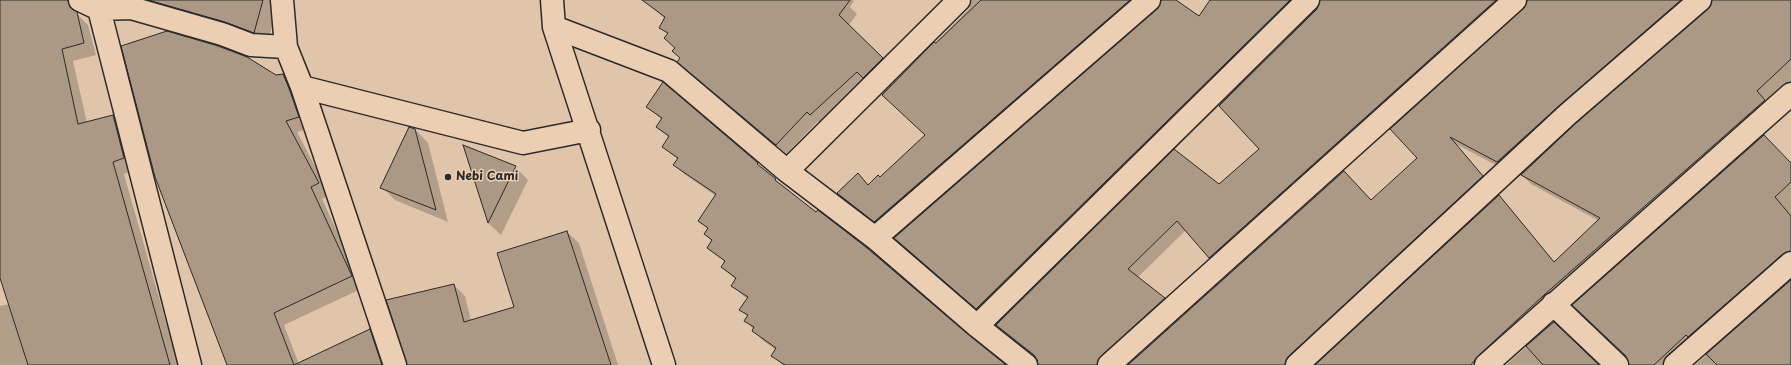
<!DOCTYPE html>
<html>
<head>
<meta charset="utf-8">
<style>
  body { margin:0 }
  canvas { display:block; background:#e0c5ab }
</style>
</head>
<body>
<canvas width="1791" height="365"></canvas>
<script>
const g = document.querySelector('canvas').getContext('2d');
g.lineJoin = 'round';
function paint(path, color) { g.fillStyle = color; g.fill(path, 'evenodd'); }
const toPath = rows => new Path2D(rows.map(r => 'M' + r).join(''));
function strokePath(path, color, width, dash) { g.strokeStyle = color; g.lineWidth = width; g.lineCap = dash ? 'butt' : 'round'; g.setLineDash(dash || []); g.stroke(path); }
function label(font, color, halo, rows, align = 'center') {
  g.font = font + ' "Playpen Sans",sans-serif'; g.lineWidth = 3; g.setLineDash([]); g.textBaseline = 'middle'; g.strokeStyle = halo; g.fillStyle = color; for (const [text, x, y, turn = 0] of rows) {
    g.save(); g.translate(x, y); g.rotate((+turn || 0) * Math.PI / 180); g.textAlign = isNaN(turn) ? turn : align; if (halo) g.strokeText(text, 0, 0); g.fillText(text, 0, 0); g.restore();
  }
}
paint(toPath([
  [85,0,277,0,275,15,267,45],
  [647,0,852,0,854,1,850,7,857,14,849,25,892,69,821,124,818,121,786,154,688,71,668,35,660,27,665,19,645,1],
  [972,0,1150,0,884,230,847,202,838,193,868,186,880,178,926,135,883,95,969,9],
  [1162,0,1174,0,1199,18,1211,0,1309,0,986,318,905,247,1158,10],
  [1321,0,1516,0,1219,267,1186,230,1137,278,1173,308,1110,365,1039,365,1038,360,997,325,1219,185,1260,149],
  [1528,0,1701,0,1507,171,1456,144,1491,186,1298,365,1129,365,1371,201,1419,158,1524,10],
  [1713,0,1786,0,1791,5,1791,95,1487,365,1317,365,1508,206,1555,263,1599,221,1531,184,1522,175,1709,10],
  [0,13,76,13,88,25,96,55,73,61,87,123,113,116,125,128,136,170,124,174,178,365,0,365,0,306,9,304,0,275],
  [283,75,294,86,310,128,297,132,330,195,322,199,363,288,284,325,299,364,369,330,381,341,389,365,228,365,276,76],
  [663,84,785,189,1004,365,782,365,773,355,776,350,762,340,746,321,748,317,740,310,747,299,732,286,736,280,722,267,725,262,709,248,713,242,705,234,708,229,699,221,716,196,684,174,675,165,678,160,663,147,669,138,657,127,662,120,648,107],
  [415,129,428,143,448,222,395,200,382,187],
  [464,147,515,167,528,180,501,235,488,223],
  [1791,164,1791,264,1676,365,1630,365],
  [567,232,579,243,618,365,408,365,454,285,465,296,471,321,516,307],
  [1791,281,1791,365,1695,365],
  [1553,323,1597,365,1506,365]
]), '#0003');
const building = toPath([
  [0,0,68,0,70,7,77,12,84,43,62,49,78,124,113,115,124,158,113,162,170,365,28,365,0,278,0,0],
  [148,0,263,0,254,33,225,22,148,0],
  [642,0,850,0,839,15,883,58,863,78,857,72,810,115,807,112,776,145,677,62,680,58,672,51,675,48,664,38,668,33,659,28,665,17,642,0],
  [981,0,1130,0,874,222,837,193,858,173,868,185,878,175,880,177,925,135,882,95,934,42,936,43,981,0],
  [1161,0,1176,0,1199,16,1210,0,1290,0,976,309,894,238,1157,9,1161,0],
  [1320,0,1496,0,1209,258,1177,221,1128,269,1165,298,1101,356,1097,365,1038,365,1037,360,1034,355,996,325,1174,149,1219,184,1259,149,1219,106,1317,9,1320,0],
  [1527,0,1681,0,1560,105,1497,162,1450,137,1483,176,1289,356,1285,365,1128,365,1344,171,1371,200,1417,158,1390,129,1523,9,1527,0],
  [1712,0,1791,0,1791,59,1757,91,1765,100,1544,295,1478,356,1471,365,1315,365,1499,195,1554,262,1600,218,1521,175,1576,123,1708,9,1712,0],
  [167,31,218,46,247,57,276,75,283,74,290,91,299,117,286,121,319,183,311,187,352,276,274,313,294,365,227,365,155,177,121,46,167,31],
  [663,82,758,163,757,164,776,179,775,180,816,212,818,210,867,248,969,335,1006,365,785,365,771,356,776,348,752,331,754,327,744,321,748,315,739,310,748,297,731,286,736,278,721,267,725,261,707,248,712,240,704,234,708,228,698,221,716,194,673,165,678,158,662,147,669,136,656,127,662,118,646,107,663,82],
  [409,127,415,129,436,210,380,188,409,127],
  [1764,135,1791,163,1791,182,1775,197,1791,216,1791,251,1783,254,1688,337,1686,335,1654,365,1629,365,1626,356,1572,305,1764,135],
  [463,145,516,166,488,223,463,145],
  [567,231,611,365,407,365,386,300,454,284,464,322,514,307,497,253,567,231],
  [1791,280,1791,365,1717,365,1706,354,1791,280],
  [1554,322,1599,365,1543,365,1526,346,1554,322],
  [370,329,382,365,294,365,370,329]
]);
paint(building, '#ab9885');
strokePath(building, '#2b2b2b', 1);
const minor = toPath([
  [80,0,99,9,131,8,222,34,251,45,286,47],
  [282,0,286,47,302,87,395,365],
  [552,0,554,27,664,365],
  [99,9,190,365],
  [554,27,669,71,787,171,875,238,977,326,1026,365],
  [302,87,523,143,589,130],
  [787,171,959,0],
  [875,238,1149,0],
  [1553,304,1617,365],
  [977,326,1308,0],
  [1109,365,1515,0],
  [1297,365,1568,114,1700,0],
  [1486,365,1791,94],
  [1675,365,1791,263]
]);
strokePath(minor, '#2b2b2b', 25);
strokePath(minor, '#eccfb3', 22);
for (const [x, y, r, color] of [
  [448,177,4,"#2b2b2b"]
]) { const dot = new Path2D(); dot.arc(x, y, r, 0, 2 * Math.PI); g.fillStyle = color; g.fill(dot); strokePath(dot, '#eccfb3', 1.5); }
label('bold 12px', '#2b2b2b', '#eccfb3', [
  ["Nebi Cami",456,177]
], 'left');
</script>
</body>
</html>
